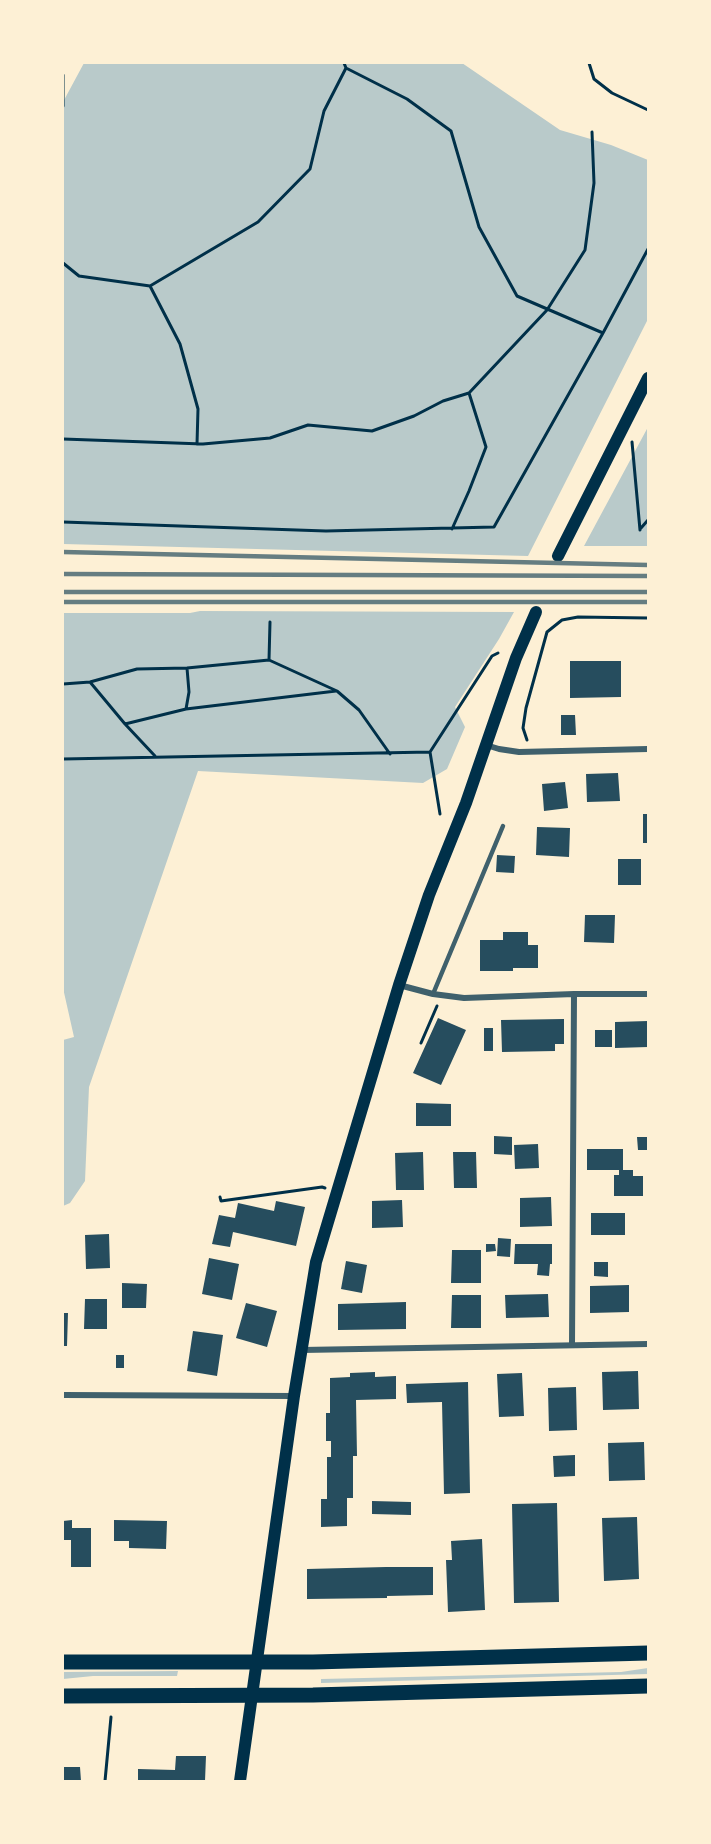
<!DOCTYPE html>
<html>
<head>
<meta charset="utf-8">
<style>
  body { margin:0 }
  #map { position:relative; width:711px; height:1844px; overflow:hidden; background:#fdf0d5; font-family:"DejaVu Sans",sans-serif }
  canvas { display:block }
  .frame { position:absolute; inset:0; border:64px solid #fdf0d5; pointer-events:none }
</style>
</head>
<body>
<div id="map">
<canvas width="711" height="1844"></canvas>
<div class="frame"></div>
</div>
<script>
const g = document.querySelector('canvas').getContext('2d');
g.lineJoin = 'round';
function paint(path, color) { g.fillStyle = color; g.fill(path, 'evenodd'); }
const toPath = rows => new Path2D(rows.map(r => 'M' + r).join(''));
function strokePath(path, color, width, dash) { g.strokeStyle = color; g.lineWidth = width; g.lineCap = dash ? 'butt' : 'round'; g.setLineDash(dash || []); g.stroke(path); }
paint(toPath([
  [84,63,462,63,560,130,611,145,648,160,648,319,528,556,63,544,63,102],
  [648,427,648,546,584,546],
  [200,611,514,612,499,639,455,707,465,727,447,769,423,783,198,771,89,1087,85,1181,70,1203,63,1206,63,1040,74,1037,63,988,63,613,190,613],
  [648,1668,648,1674,321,1683,321,1679,621,1672],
  [178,1671,177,1676,93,1676,63,1679,63,1672]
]), '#b9caca');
paint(toPath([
  [570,661,621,661,621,697,570,698],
  [561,715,575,715,576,735,561,735],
  [618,773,620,801,587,802,586,774],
  [565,782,568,808,544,811,542,784],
  [643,814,648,814,648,843,643,843],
  [537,827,570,828,569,857,536,855],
  [497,855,515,856,514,873,496,872],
  [618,859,641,859,641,885,618,885],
  [585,915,615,915,614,943,584,942],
  [503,932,528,932,528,945,538,945,538,968,513,968,513,971,480,971,480,940,503,940],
  [438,1018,466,1030,441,1085,413,1073],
  [564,1019,564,1044,555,1044,555,1051,502,1052,501,1020],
  [648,1021,648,1047,615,1048,615,1022],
  [484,1028,493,1028,493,1051,484,1051],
  [595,1030,612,1030,612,1047,595,1047],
  [416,1103,451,1104,451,1126,416,1126],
  [494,1136,512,1137,512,1155,494,1154],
  [637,1137,648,1137,648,1150,638,1150],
  [538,1144,539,1168,515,1169,514,1145],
  [587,1149,623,1149,623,1170,633,1170,633,1176,643,1176,643,1196,614,1196,614,1175,619,1175,619,1170,587,1170],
  [423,1152,424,1190,396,1190,395,1153],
  [453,1152,476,1152,477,1188,454,1188],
  [551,1197,552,1226,520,1227,520,1198],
  [402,1200,403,1227,372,1228,372,1201],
  [276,1201,305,1207,296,1246,233,1232,230,1247,212,1244,219,1215,235,1218,238,1203,274,1211],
  [591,1213,625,1213,625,1235,591,1235],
  [109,1234,110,1268,86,1269,85,1235],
  [498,1238,511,1239,510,1257,497,1256],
  [486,1244,495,1244,496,1251,486,1252],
  [515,1244,552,1244,552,1264,550,1264,549,1276,537,1275,538,1264,514,1264],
  [452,1250,481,1250,481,1283,451,1283],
  [209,1258,239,1264,232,1300,202,1294],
  [346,1261,367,1265,362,1293,341,1289],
  [594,1262,608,1262,608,1277,594,1276],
  [122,1283,147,1284,146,1308,122,1308],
  [629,1285,629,1312,590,1313,590,1286],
  [548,1294,549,1317,506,1318,505,1295],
  [452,1295,481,1295,481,1328,451,1328],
  [85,1299,107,1299,107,1329,84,1329],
  [406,1302,406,1329,338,1330,338,1304],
  [246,1303,277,1311,267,1347,236,1338],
  [63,1313,68,1313,67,1346,63,1346],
  [193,1331,223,1335,217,1376,187,1371],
  [116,1355,124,1355,124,1368,116,1368],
  [638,1371,639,1409,603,1410,602,1372],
  [375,1372,375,1377,396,1376,396,1399,356,1400,357,1456,353,1456,353,1498,347,1498,347,1526,321,1527,321,1499,327,1499,327,1457,331,1457,331,1441,326,1441,326,1413,330,1413,330,1378,350,1377,350,1373],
  [522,1373,524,1416,499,1417,497,1374],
  [468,1382,470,1493,444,1494,442,1402,407,1403,406,1384],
  [576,1387,577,1430,549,1431,548,1388],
  [644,1442,645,1480,609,1481,608,1443],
  [575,1455,575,1476,554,1477,553,1456],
  [372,1501,411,1502,411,1515,372,1514],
  [557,1503,559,1602,514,1603,512,1504],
  [637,1517,639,1579,604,1581,602,1518],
  [72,1520,72,1528,91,1528,91,1567,71,1567,71,1540,63,1540,63,1521],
  [114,1520,167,1521,166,1549,129,1548,129,1541,114,1541],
  [482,1539,485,1610,448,1612,446,1560,452,1560,451,1541],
  [386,1567,433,1567,433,1595,387,1596,387,1598,307,1599,307,1569],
  [176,1756,206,1756,205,1781,138,1781,138,1769,175,1770],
  [63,1767,80,1767,81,1781,63,1781]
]), '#264d5e');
strokePath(toPath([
  [344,63,346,68,407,99,451,131,479,227,517,296,603,333],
  [589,63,594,79,612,93,648,110],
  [63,75,63,106],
  [63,263,79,276,150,286,258,222,310,169,324,111,346,68],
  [150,286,180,344,198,409,197,444],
  [63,439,203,444,270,438,308,425,372,431,414,416,443,401,469,393],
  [632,442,640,530],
  [63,522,326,531,494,527,603,333,648,249],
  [641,528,648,520],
  [452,529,469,491,486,447,469,393,547,310,585,250,594,183,592,132],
  [269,660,270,622],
  [90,682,125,724,155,756],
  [63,684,90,682,137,669,187,668,269,660,337,691,359,710,390,754],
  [186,709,336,691],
  [125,724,186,709,189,692,187,668],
  [527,740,523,728,526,708,547,632,562,620,578,617,648,618],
  [63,759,430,752],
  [440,814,430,752,492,656,498,653],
  [421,1043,437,1006],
  [220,1197,221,1201,322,1187,325,1188],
  [105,1781,111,1717]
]), '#003049', 3);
strokePath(toPath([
  [433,994,503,826]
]), '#3f606c', 4.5);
strokePath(toPath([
  [486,745,499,749,519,752,648,749],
  [399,985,433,994,464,998,574,994,648,994],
  [572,1345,574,994],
  [302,1350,648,1344],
  [63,1395,294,1396]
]), '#3f606c', 6);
strokePath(toPath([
  [558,556,648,378],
  [240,1781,294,1396,316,1262,399,985,429,895,466,803,516,658,536,612]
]), '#003049', 12);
strokePath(toPath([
  [63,1662,313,1662,648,1653],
  [63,1696,313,1695,648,1686]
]), '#003049', 15);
strokePath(toPath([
  [63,552,648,565],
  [63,574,648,576],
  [63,592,648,592],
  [63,602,648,602]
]), '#657d81', 4.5);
</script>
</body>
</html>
